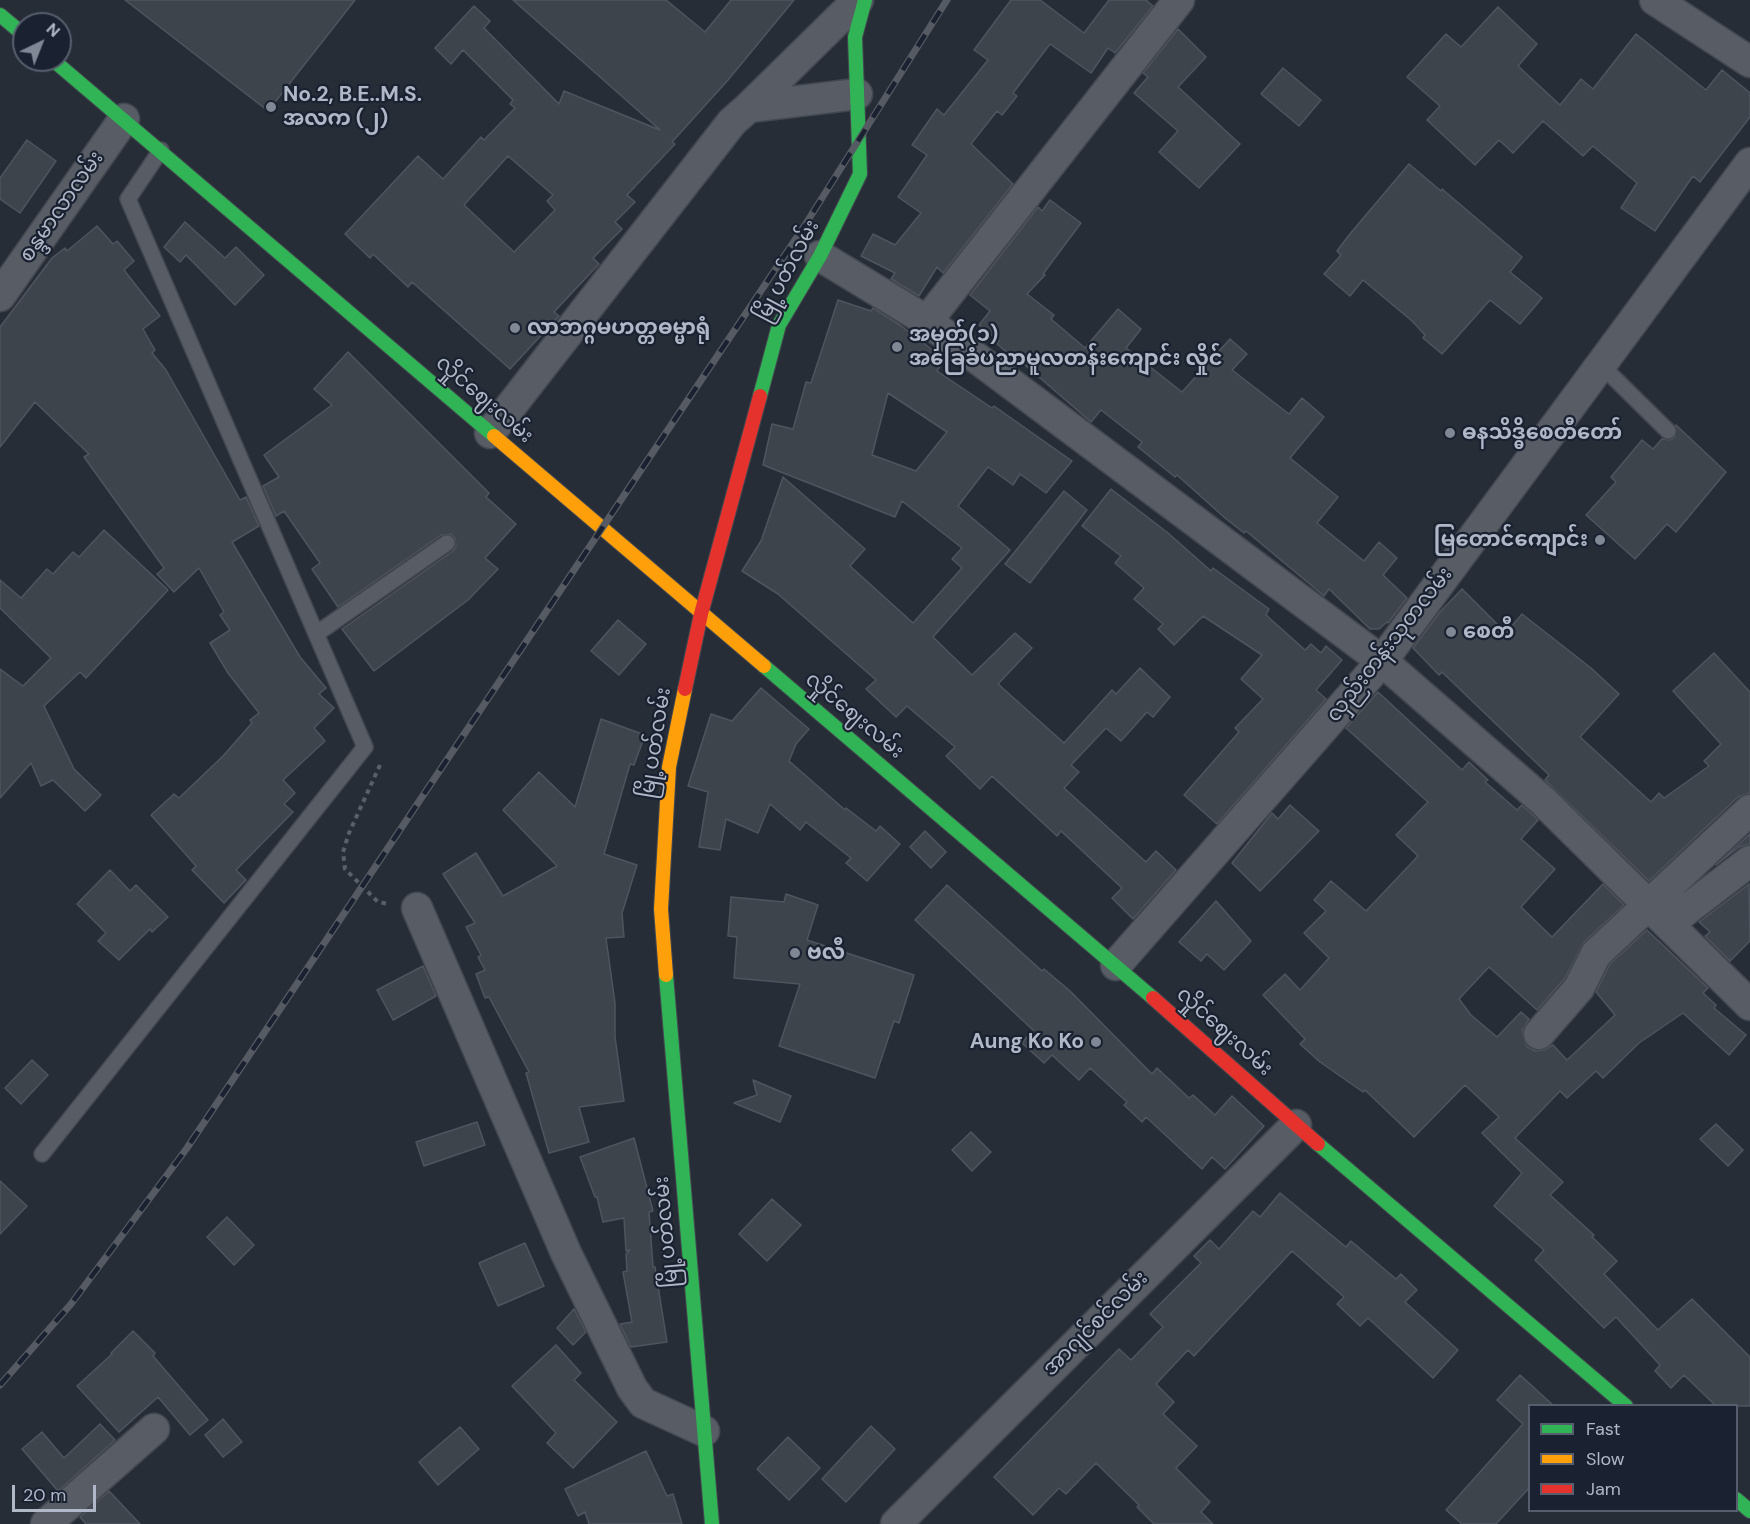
<!DOCTYPE html>
<html>
<head>
<meta charset="utf-8">
<style>
  body { margin:0 }
  #map { position:relative; width:1750px; height:1524px; overflow:hidden; background:#272d37; font-family:"DM Sans",sans-serif }
  canvas { display:block }
  .legend { position:absolute; left:1528px; top:1404px; width:210px; height:108px; box-sizing:border-box; background:#1a2231; border:2px solid #565e6d; margin:0; padding:8px 10px; list-style:none; font-size:18px; color:#b0b8c8 }
  .legend li { display:flex; align-items:center; gap:12px; height:30px }
  .legend b { width:30px; border:2px solid #565e6d }
  .north { position:absolute; left:12px; top:12px; width:60px; height:60px; box-sizing:border-box; background:#1a2231; border:2px solid #565e6d; border-radius:50%; rotate:43deg; font-size:16px; font-weight:700; line-height:24px; text-align:center; color:#b0b8c8 }
  .north::after { content:''; display:block; margin:auto; width:21px; height:27px; background:#808795; clip-path:polygon(50% 0,100% 100%,50% 72%,0 100%) }
  .scale { position:absolute; left:12px; top:1485px; width:84px; height:27px; box-sizing:border-box; border:3px solid #b0b8c8; border-top:0; padding-left:8px; font-size:18px; line-height:21px; white-space:nowrap; color:#b0b8c8; -webkit-text-stroke:4px #1a2231; paint-order:stroke }
</style>
</head>
<body>
<div id="map">
<canvas width="1750" height="1524"></canvas>
<ul class="legend">
<li><b style="height:8px;background:#30b455"></b>Fast</li>
<li><b style="height:8px;background:#ff9f0a"></b>Slow</li>
<li><b style="height:8px;background:#e5322d"></b>Jam</li>
</ul>
<div class="north">N</div>
<div class="scale">20 m</div>
</div>
<script>
const g = document.querySelector('canvas').getContext('2d');
g.lineJoin = 'round';
function paint(path, color) { g.fillStyle = color; g.fill(path, 'evenodd'); }
const toPath = rows => new Path2D(rows.map(r => 'M' + r).join(''));
function strokePath(path, color, width, dash) { g.strokeStyle = color; g.lineWidth = width; g.lineCap = dash ? 'butt' : 'round'; g.setLineDash(dash || []); g.stroke(path); }
function label(font, color, halo, rows, align = 'center') {
  g.font = font + ' "DM Sans","Noto Sans Myanmar",sans-serif'; g.lineWidth = 4.5; g.setLineDash([]); g.textBaseline = 'middle'; g.strokeStyle = halo; g.fillStyle = color; for (const [text, x, y, turn = 0] of rows) {
    g.save(); g.translate(x, y); g.rotate((+turn || 0) * Math.PI / 180); g.textAlign = isNaN(turn) ? turn : align; if (halo) g.strokeText(text, 0, 0); g.fillText(text, 0, 0); g.restore();
  }
}
const building = toPath([
  [125,0,355,0,268,111,125,0],
  [513,0,666,0,705,32,731,0,794,0,728,80,672,142,675,144,627,195,635,202,615,222,622,229,593,258,599,264,554,312,559,316,510,369,412,282,408,287,373,254,370,258,345,234,418,156,443,179,481,137,484,140,515,108,510,104,513,100,463,50,451,64,435,48,474,6,490,21,484,28,559,104,564,91,660,130,513,0],
  [508,156,553,195,547,201,555,210,514,252,464,205,508,156],
  [1011,0,1040,0,1084,33,1109,0,1146,0,1153,6,1115,53,1108,48,1091,73,1050,44,1013,93,1017,96,1002,115,997,111,971,144,1013,184,943,273,937,267,919,296,891,279,895,273,861,256,873,234,895,245,921,213,898,197,927,155,912,145,937,109,944,115,988,60,974,50,1011,0],
  [1498,7,1537,44,1518,66,1560,105,1581,79,1593,89,1636,34,1706,90,1722,70,1750,93,1750,117,1700,182,1693,176,1655,231,1621,208,1637,183,1593,146,1583,156,1543,121,1513,153,1499,140,1475,165,1427,120,1440,106,1407,77,1446,34,1461,47,1498,7],
  [1178,29,1206,57,1178,87,1240,144,1199,188,1159,152,1178,131,1134,93,1148,77,1143,73,1178,29],
  [1283,68,1321,100,1299,126,1261,94,1283,68],
  [27,140,56,161,20,213,0,199,0,178,27,140],
  [1409,164,1441,191,1442,189,1522,257,1510,272,1542,298,1520,324,1490,300,1442,354,1423,338,1425,335,1412,321,1363,280,1350,296,1324,274,1341,255,1337,251,1349,235,1409,164],
  [1050,200,1081,223,1043,274,1045,275,1027,294,1054,315,1051,319,1085,348,1118,309,1141,329,1126,348,1182,392,1230,339,1247,354,1232,370,1289,414,1302,398,1324,417,1290,458,1338,497,1317,523,1364,561,1379,542,1397,558,1383,575,1407,598,1388,623,1387,622,1379,629,1370,629,1329,589,1324,596,1246,531,1244,533,1225,518,1177,475,1175,477,1138,447,1142,442,1101,410,1091,422,1018,359,1017,361,997,344,999,341,979,325,990,311,970,295,1038,207,1042,211,1050,200],
  [185,222,225,258,236,247,264,275,235,305,186,255,180,262,164,247,185,222],
  [97,226,113,244,117,241,134,261,124,270,160,316,143,329,155,350,152,353,166,370,240,500,246,497,259,526,232,542,300,657,326,688,319,694,334,708,314,728,325,741,283,780,295,793,284,804,293,812,236,870,246,880,224,903,192,870,196,866,151,815,174,794,179,798,223,756,252,723,250,720,259,713,228,673,210,643,230,630,220,615,224,612,199,568,174,592,157,574,164,568,84,457,89,454,35,402,0,447,0,327,52,258,65,248,67,251,97,226],
  [838,300,871,311,873,308,900,325,944,359,937,371,992,408,994,406,1072,461,1046,493,1020,474,1013,485,988,467,958,506,1010,550,933,637,972,675,1015,633,1032,648,998,684,1064,743,1112,690,1116,694,1140,668,1170,697,1153,717,1147,712,1121,741,1106,728,1071,765,1079,772,1064,788,1146,862,1156,851,1176,870,1133,919,1112,898,1122,888,1061,831,1057,836,992,776,980,789,946,756,955,747,907,706,896,717,866,689,876,680,778,594,742,571,761,541,783,477,865,549,850,566,913,623,962,568,952,559,962,548,902,501,895,517,763,465,772,424,793,429,806,382,811,383,838,300],
  [888,393,947,432,916,471,872,455,888,393],
  [348,352,489,493,486,497,516,524,485,558,498,569,468,600,374,671,342,629,453,551,456,547,455,538,451,534,441,535,338,607,312,569,320,563,284,511,276,516,263,486,279,477,264,455,332,405,314,389,348,352],
  [1676,425,1726,472,1676,532,1667,524,1635,559,1586,515,1616,482,1611,477,1642,440,1653,449,1662,439,1670,440,1675,437,1676,425],
  [1111,489,1168,533,1211,571,1213,568,1269,609,1266,615,1305,650,1311,644,1321,653,1326,646,1342,660,1316,690,1326,699,1217,824,1184,795,1239,732,1235,728,1263,699,1241,679,1262,655,1203,616,1174,645,1158,629,1163,624,1134,599,1144,588,1115,563,1121,556,1082,526,1111,489],
  [1064,491,1087,510,1030,583,1005,564,1064,491],
  [104,530,168,590,86,678,80,672,44,706,74,769,101,795,85,811,53,780,41,786,31,763,0,798,0,669,23,686,51,658,0,608,0,580,21,598,47,569,53,574,73,552,79,557,104,530],
  [1462,589,1506,633,1522,614,1591,668,1619,694,1580,737,1651,802,1659,793,1664,798,1709,766,1704,761,1721,744,1673,691,1714,653,1750,692,1750,793,1738,797,1649,881,1545,780,1549,775,1442,672,1439,675,1413,648,1440,612,1462,589],
  [618,620,646,644,619,675,591,651,618,620],
  [761,688,809,729,796,744,789,761,845,810,846,808,876,831,880,826,900,844,867,881,846,863,851,858,806,822,800,830,770,804,758,833,726,819,720,850,699,847,708,792,688,786,711,714,732,721,761,688],
  [1378,692,1462,770,1469,762,1488,780,1485,782,1517,810,1522,805,1538,820,1521,839,1555,869,1521,907,1552,937,1603,884,1624,905,1584,942,1565,978,1537,1010,1489,967,1459,999,1471,1015,1497,1037,1521,1012,1529,1019,1522,1031,1527,1047,1535,1051,1544,1050,1553,1045,1567,1060,1615,1015,1596,992,1610,964,1647,930,1708,988,1703,993,1716,1005,1714,1008,1746,1035,1729,1055,1683,1013,1639,1043,1603,1078,1596,1071,1567,1098,1560,1091,1515,1138,1563,1182,1550,1195,1594,1235,1592,1237,1617,1261,1604,1274,1658,1330,1692,1299,1750,1357,1750,1406,1716,1406,1684,1375,1671,1388,1655,1371,1660,1365,1616,1317,1604,1328,1535,1260,1544,1250,1494,1206,1522,1173,1482,1133,1499,1117,1465,1085,1414,1137,1365,1090,1363,1092,1320,1062,1300,1044,1305,1039,1263,995,1285,974,1300,990,1329,958,1304,933,1326,911,1314,900,1331,881,1366,911,1418,856,1396,835,1428,802,1346,728,1378,692],
  [601,719,645,735,634,765,630,764,604,854,637,865,622,913,624,937,606,938,615,1003,615,1037,624,1101,579,1107,589,1142,549,1153,526,1073,529,1072,489,997,485,998,476,974,485,970,478,957,481,955,466,927,475,923,443,874,476,853,503,896,557,866,503,810,539,772,575,807,601,719],
  [1290,805,1319,831,1260,891,1232,863,1272,813,1278,819,1290,805],
  [925,831,946,852,931,868,910,847,925,831],
  [1750,834,1750,844,1739,847,1716,865,1750,834],
  [110,870,130,891,136,885,168,917,152,932,150,929,119,960,98,941,106,933,77,904,110,870],
  [1749,884,1750,941,1730,961,1705,936,1710,932,1699,922,1749,884],
  [947,885,1042,971,1044,969,1070,991,1152,1074,1157,1068,1189,1098,1193,1095,1215,1115,1232,1096,1264,1126,1225,1169,1212,1157,1202,1169,1146,1117,1142,1122,1124,1105,1127,1102,1090,1068,1079,1080,1052,1055,1044,1063,1022,1043,1033,1030,915,920,947,885],
  [786,894,818,905,807,940,914,975,899,1023,894,1021,875,1078,779,1046,800,984,734,978,737,937,728,936,731,897,784,902,786,894],
  [1216,901,1251,941,1224,970,1207,954,1201,961,1179,942,1216,901],
  [423,966,436,996,393,1020,377,990,423,966],
  [32,1060,48,1075,21,1104,5,1088,32,1060],
  [753,1080,791,1096,780,1122,734,1103,757,1095,753,1080],
  [477,1122,485,1145,424,1166,416,1142,477,1122],
  [1716,1124,1743,1150,1728,1166,1700,1139,1716,1124],
  [971,1132,991,1152,972,1171,952,1150,971,1132],
  [634,1138,653,1211,649,1212,653,1267,655,1267,667,1342,631,1347,620,1324,632,1322,623,1272,627,1271,626,1254,630,1250,626,1251,624,1218,603,1222,597,1197,595,1197,580,1157,634,1138],
  [0,1181,27,1206,0,1234,0,1181],
  [1280,1193,1346,1247,1351,1241,1396,1279,1401,1274,1417,1290,1405,1302,1458,1350,1433,1378,1368,1318,1360,1326,1337,1304,1344,1297,1292,1251,1194,1356,1188,1350,1156,1384,1174,1402,1163,1414,1197,1446,1176,1468,1210,1502,1201,1512,1213,1524,1154,1524,1137,1507,1139,1505,1096,1463,1066,1494,1059,1488,1033,1515,994,1477,1119,1349,1131,1360,1163,1327,1150,1314,1201,1263,1194,1256,1210,1240,1219,1249,1253,1211,1260,1217,1280,1193],
  [772,1199,801,1225,767,1261,739,1234,772,1199],
  [227,1217,254,1245,234,1265,207,1237,227,1217],
  [525,1243,544,1286,498,1306,479,1263,525,1243],
  [574,1309,586,1332,573,1345,557,1328,574,1309],
  [133,1331,155,1353,153,1356,208,1420,190,1435,158,1397,119,1432,77,1386,112,1354,111,1353,133,1331],
  [556,1345,581,1373,574,1380,617,1422,573,1468,547,1443,556,1433,512,1386,556,1345],
  [1520,1375,1554,1406,1530,1406,1530,1487,1496,1524,1462,1524,1446,1510,1523,1424,1497,1400,1520,1375],
  [223,1419,242,1442,223,1457,205,1435,223,1419],
  [100,1424,115,1440,58,1491,22,1449,42,1432,64,1458,100,1424],
  [871,1426,895,1449,846,1502,822,1479,871,1426],
  [460,1427,479,1449,438,1485,419,1462,460,1427],
  [788,1437,820,1468,789,1500,757,1469,788,1437],
  [646,1451,667,1496,673,1494,682,1524,589,1524,585,1512,578,1516,565,1489,646,1451],
  [109,1491,140,1524,86,1524,80,1517,109,1491]
]);
paint(building, '#3e444c');
strokePath(building, '#4f545e', 1.5);
const lane = toPath([
  [1601,365,1668,431],
  [316,634,447,543],
  [42,1154,365,747,128,199,161,150]
]);
const street = toPath([
  [1655,0,1750,62],
  [749,107,858,0],
  [820,256,927,321,1382,661,1543,801,1750,1005],
  [0,296,124,119],
  [927,321,1179,0],
  [490,433,732,122,749,107,857,94],
  [417,908,566,1253,632,1388,643,1403,704,1431],
  [1668,924,1750,861],
  [1116,965,1382,661,1750,163],
  [1539,1034,1579,988,1596,954,1750,810],
  [46,1524,154,1429],
  [896,1524,1296,1125]
]);
const fast = toPath([
  [0,15,24,35],
  [53,60,494,436],
  [760,396,779,325,820,256,860,174,855,37,865,0],
  [764,666,1153,998],
  [666,975,712,1524],
  [1318,1144,1626,1406],
  [1736,1499,1750,1511]
]);
const slow = toPath([
  [494,436,764,666],
  [666,975,661,909,669,767,685,689]
]);
const jam = toPath([
  [685,689,701,614,760,396],
  [1153,998,1318,1144]
]);
strokePath(lane, '#434850', 18);
strokePath(street, '#434850', 33);
strokePath(fast, '#434850', 16);
strokePath(slow, '#434850', 16);
strokePath(jam, '#434850', 16);
strokePath(toPath([
  [380,765,349,833,343,852,345,869,378,902,389,904]
]), '#5a6068', 4, [4.5, 4.5]);
strokePath(lane, '#585c64', 15);
strokePath(street, '#585c64', 30);
strokePath(fast, '#30b455', 14);
strokePath(slow, '#ff9f0a', 14);
strokePath(jam, '#e5322d', 14);
const rail = toPath([
  [0,1385,71,1304,187,1148,805,225,947,0]
]);
strokePath(rail, '#565a62', 7);
strokePath(rail, '#1a2231', 4.5, [14]);
for (const [x, y, r, color] of [
  [271,107,6,"#808795"],
  [515,328,6,"#808795"],
  [897,347,6,"#808795"],
  [1450,433,6,"#808795"],
  [1600,540,6,"#808795"],
  [1451,632,6,"#808795"],
  [795,953,6,"#808795"],
  [1096,1042,6,"#808795"]
]) { const dot = new Path2D(); dot.arc(x, y, r, 0, 2 * Math.PI); g.fillStyle = color; g.fill(dot); strokePath(dot, '#1a2231', 2); }
label('bold 21px', '#b0b8c8', '#1a2231', [
  ["No.2, B.E..M.S.",283,95],
  ["အလက (၂)",283,119],
  ["လာဘဂ္ဂမဟတ္တဓမ္မာရုံ",527,328],
  ["အမှတ်(၁)",909,335],
  ["အခြေခံပညာမူလတန်းကျောင်း လှိုင်",909,359],
  ["ဓနသိဒ္ဓိစေတီတော်",1462,433],
  ["မြတောင်ကျောင်း",1588,540,"right"],
  ["စေတီ",1463,632],
  ["ဗလီ",807,953],
  ["Aung Ko Ko",1084,1042,"right"]
], 'left');
label('21px', '#b0b8c8', '#1a2231', [
  ["စန္ဒမာလာလမ်း",62,207,-55],
  ["မြို့ပတ်လမ်း",788,271,-62],
  ["လှိုင်ဈေးလမ်း",484,400,41],
  ["လှည်းတန်းသုတလမ်း",1390,645,-52],
  ["လှိုင်ဈေးလမ်း",854,716,40],
  ["မြို့ပတ်လမ်း",656,743,-81],
  ["လှိုင်ဈေးလမ်း",1224,1032,42],
  ["မြို့ပတ်လမ်း",667,1232,-95],
  ["အာဂျင်စင်လမ်း",1096,1324,-45]
]);
</script>
</body>
</html>
